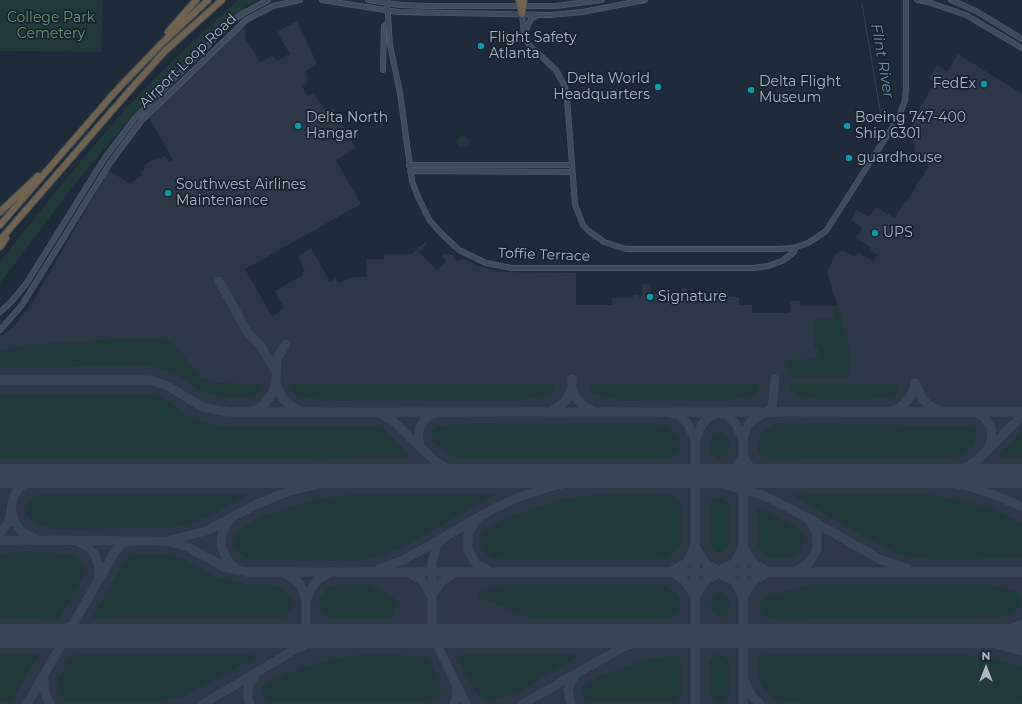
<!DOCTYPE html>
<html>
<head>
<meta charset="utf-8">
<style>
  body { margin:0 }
  #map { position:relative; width:1022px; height:704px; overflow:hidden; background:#1e2b3a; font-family:Montserrat,sans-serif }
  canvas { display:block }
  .north { position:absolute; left:966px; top:648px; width:40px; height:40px; -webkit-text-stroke:3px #17222f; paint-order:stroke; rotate:0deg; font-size:11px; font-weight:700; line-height:16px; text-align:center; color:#acb8c7 }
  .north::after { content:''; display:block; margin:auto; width:14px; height:18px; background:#acb8c7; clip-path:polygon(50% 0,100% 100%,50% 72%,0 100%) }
</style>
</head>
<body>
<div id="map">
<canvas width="1022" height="704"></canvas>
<div class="north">N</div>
</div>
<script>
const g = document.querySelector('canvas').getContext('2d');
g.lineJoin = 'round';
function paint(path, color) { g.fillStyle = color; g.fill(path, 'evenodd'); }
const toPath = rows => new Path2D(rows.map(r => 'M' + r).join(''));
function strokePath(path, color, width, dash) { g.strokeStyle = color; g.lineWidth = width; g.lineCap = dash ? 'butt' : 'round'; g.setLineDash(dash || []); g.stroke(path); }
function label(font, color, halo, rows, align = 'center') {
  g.font = font + ' Montserrat,sans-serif'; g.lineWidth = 3.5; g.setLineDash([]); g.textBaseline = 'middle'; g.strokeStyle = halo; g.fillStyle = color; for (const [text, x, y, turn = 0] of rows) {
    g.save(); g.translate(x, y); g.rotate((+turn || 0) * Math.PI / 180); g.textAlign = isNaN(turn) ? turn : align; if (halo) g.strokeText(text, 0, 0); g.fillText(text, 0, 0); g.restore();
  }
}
paint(toPath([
  [297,21,317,64,306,71,308,82,302,86,308,96,314,93,326,112,333,108,356,148,336,160,361,204,245,269,272,316,284,308,275,291,303,275,302,273,305,271,298,256,311,248,330,282,336,278,338,283,355,277,367,277,366,259,384,259,384,254,411,254,425,242,427,244,419,252,437,270,446,261,442,256,444,254,454,255,454,259,458,261,463,259,478,266,499,272,576,273,576,305,612,305,612,298,632,298,633,295,639,295,639,298,642,298,642,284,650,284,650,296,652,294,659,294,659,303,667,303,670,296,682,296,682,288,687,288,688,296,739,297,739,305,752,305,752,313,790,313,790,301,800,301,800,306,837,306,827,271,836,254,842,250,855,257,858,252,874,261,877,255,869,250,871,247,856,238,862,228,851,220,856,210,869,217,876,207,895,218,904,202,906,203,929,165,920,159,915,151,912,126,913,119,935,83,929,78,937,65,947,72,958,54,1022,94,1022,704,0,704,0,337,13,327,30,306,109,170,130,184,142,175,141,172,145,170,143,167,149,162,165,156,170,162,173,160,149,118,162,104,242,26,246,32,245,38,260,62,271,56,274,57,277,61,290,54,277,32]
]), '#2c3847');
paint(toPath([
  [0,0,103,0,101,52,0,51],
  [238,0,258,0,246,6,214,33,135,112,74,185,0,283,0,261,74,169,127,107,171,62],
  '457 142a6 6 0 1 1 12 0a6 6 0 1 1-12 0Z',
  [833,307,838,307,849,344,849,378,789,378,788,360,818,359,818,348,814,348,814,319,834,319],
  [152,337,172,343,181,351,194,371,201,377,215,383,260,384,262,386,260,391,255,395,244,398,224,398,203,392,172,372,145,366,0,368,0,352,24,345],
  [290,384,555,384,553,392,547,395,525,400,329,401,295,395,291,391],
  [588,384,760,384,756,394,733,400,625,401,590,392],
  [790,384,899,384,899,390,893,396,865,400,819,400,796,395,791,390],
  [0,394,145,394,163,397,189,417,219,426,378,427,385,430,410,455,410,457,315,459,0,459],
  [473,423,657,424,669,428,678,436,680,446,677,453,668,459,462,459,450,456,432,440,432,430,439,426],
  [776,423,962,426,975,429,976,435,973,445,960,456,947,458,771,459,759,454,756,446,761,434],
  [1022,431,1022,458,1001,458,999,453],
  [720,432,727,436,730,445,727,455,719,459,712,455,709,444,713,434],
  [789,493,925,494,969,502,995,510,1022,523,1022,558,937,560,901,555,866,538],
  [249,494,212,515,187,525,172,528,53,529,37,524,28,517,25,510,27,502,35,495],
  [358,494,442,495,495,494,402,548,375,557,359,560,334,561,247,559,236,550,234,546,236,531,263,516,317,499],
  [604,494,669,494,675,497,681,504,681,542,678,548,669,557,655,560,494,559,488,556,482,548,480,540,486,529,505,518,562,499],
  [717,498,722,498,730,506,729,544,726,549,721,552,716,552,709,544,709,505,711,501],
  [757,508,798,528,803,534,805,542,801,551,794,557,772,559,765,556,757,544],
  [26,551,67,554,77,558,84,564,85,574,60,617,55,619,0,618,0,554],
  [165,553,181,558,215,576,227,580,245,584,269,584,279,587,291,597,292,609,285,617,277,618,92,618,127,557,134,554],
  [366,584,391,595,396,601,396,609,392,619,331,619,320,608,319,601,327,589,336,585],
  [504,584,657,584,667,587,677,594,681,602,679,610,676,614,666,619,534,619,479,597,477,594],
  [813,584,989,584,1016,592,1020,599,1020,606,1013,613,998,618,768,619,762,614,760,605,763,598],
  [721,592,727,595,730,602,728,613,722,618,714,614,711,605,713,596],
  [0,654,39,654,12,701,7,703,0,702],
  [381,654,425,657,430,662,440,685,441,693,438,696,420,703,272,703,263,698,262,687,266,684,303,667,346,656],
  [464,654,568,654,575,655,576,657,520,691,498,699,486,700,480,697,473,687,460,662,458,656],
  [720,654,729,660,730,694,727,699,720,703,710,697,709,662,715,655],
  [767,654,965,655,999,660,1022,667,1022,703,900,704,798,703,779,701,766,693,759,679,757,666,759,657],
  [75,655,253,655,256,656,255,658,182,697,147,703,72,703,66,701,61,696,56,684,70,657],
  [674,655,680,659,682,669,681,693,677,701,671,702,595,702,587,701,583,698,581,692,583,687,597,677,642,661]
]), '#20393b');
strokePath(toPath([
  [862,4,882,121]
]), '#2e4661', 1);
strokePath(toPath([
  [219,281,248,333,261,346,276,372],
  [572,379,572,389,576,398,583,406,593,411],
  [0,380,150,380,168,386,202,407,228,412,1022,412],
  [276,383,283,399,292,407,300,411],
  [915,383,923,400,932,407,939,411],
  [253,411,263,405,273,393,276,381,277,358,286,344],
  [552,411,566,401,572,387],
  [892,411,899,408,908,400,914,390,915,383],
  [975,412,985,418,991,427,992,437,989,447],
  [379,413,392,420,434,460,449,469,470,476],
  [672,413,680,416,688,424,695,440],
  [720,413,728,416,736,424,743,440],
  [421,448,418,438,420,427,426,418,435,413],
  [744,458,753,471,765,476],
  [675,476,719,483,763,495,797,512,881,560,907,568],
  [722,476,733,471,742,458],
  [918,476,968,486,995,495,1022,507],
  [940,476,966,467,977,460,1022,416],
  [12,513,15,522,21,531,35,539],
  [230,520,222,533,221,545,227,560,236,568],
  [476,520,468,534,468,550,476,564,489,571],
  [0,533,9,522,13,498,19,488,31,479,42,476],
  [0,540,166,541,188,547,224,567,248,572,1022,572],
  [170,540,206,531,257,504,289,491,353,476],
  [77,541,88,547,95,555,99,566,98,578],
  [696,548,705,563,719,571],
  [744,549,753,563,767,571],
  [379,569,403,560,440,540],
  [672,571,686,563,694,548],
  [719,571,734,563,742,549],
  [796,571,809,563,817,549,817,533,810,520],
  [284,573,292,577,300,584,306,600],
  [409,573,423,581,430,594],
  [673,573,685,581,694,595],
  [719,573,734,581,742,595],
  [433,594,441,582,454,573],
  [696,595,705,581,719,573],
  [744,595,753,581,767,573],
  [49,636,60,634,69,627],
  [949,636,993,643,1022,651],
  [996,636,1022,624],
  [0,637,4,636],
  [301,647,317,638,330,636],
  [44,677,44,690,50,704],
  [745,682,752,696,760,704],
  [27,704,116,550,123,543,130,541],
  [203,704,301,646,306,634,306,602,309,591,318,579,330,573],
  [250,704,248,698,248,687,255,675],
  [454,704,457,694,457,688],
  [466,704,432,634,432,562,437,545,444,537,493,509,519,497,556,485,607,476],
  [523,704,623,647,648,639,672,636],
  [571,704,568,689,575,674],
  [695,704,695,441,702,424,710,416,719,413],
  [743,704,743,441,746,429,750,422,772,408,775,379]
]), '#384656', 9);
strokePath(toPath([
  [0,476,1022,476],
  [0,636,1022,636]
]), '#384656', 24);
const secondary = toPath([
  [322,0,398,12,551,15,582,12,645,0],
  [368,0,401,5,430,6,556,6,602,0],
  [387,0,390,45,400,93,412,181,418,197,430,221,442,234,459,250,486,263,512,268,753,268,768,266,782,261,794,252,796,247],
  [917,0,928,2,966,15,1022,48],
  [951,0,976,11,1022,39],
  [522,14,524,33,529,45,556,70,565,87,567,98,575,204,583,225,589,231,604,242,626,249,779,249,793,248,808,243,826,231,899,117,905,100,906,87,906,0],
  [525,32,531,19,538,15],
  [383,70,384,26,388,22],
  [409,165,572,165],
  [410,171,572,172],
  [0,312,11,302,26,284,104,159,135,118,229,24,242,14,268,0],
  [0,330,22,305,110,163,142,120,246,20,273,6,300,0]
]);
const highway = toPath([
  [519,0,522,14],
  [522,14,524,0],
  [168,32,196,0],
  [0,212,38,176],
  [0,225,115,92,161,44,208,0],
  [0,240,130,90,165,51,222,0],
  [0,247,6,238]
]);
strokePath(secondary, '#4f5b68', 6);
strokePath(highway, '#3c4855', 8);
strokePath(secondary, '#3f4c5e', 4.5);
strokePath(highway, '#71624e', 6);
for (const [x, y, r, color] of [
  [481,46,4,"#0f9aa8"],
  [984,84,4,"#0f9aa8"],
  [658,87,4,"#0f9aa8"],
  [751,90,4,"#0f9aa8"],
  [298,126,4,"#0f9aa8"],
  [847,126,4,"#0f9aa8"],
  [849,158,4,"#0f9aa8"],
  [168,193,4,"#0f9aa8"],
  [875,233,4,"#0f9aa8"],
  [650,297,4,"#0f9aa8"]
]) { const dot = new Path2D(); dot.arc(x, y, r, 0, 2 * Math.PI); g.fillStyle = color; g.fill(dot); strokePath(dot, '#17222f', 1.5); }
label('14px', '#619a6c', '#17222f', [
  ["College Park",51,18],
  ["Cemetery",51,34]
]);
label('14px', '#acb8c7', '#17222f', [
  ["Flight Safety",489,38],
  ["Atlanta",489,54],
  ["Delta World",650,79,"right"],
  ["Headquarters",650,95,"right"],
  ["Delta Flight",759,82],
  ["Museum",759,98],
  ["FedEx",976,84,"right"],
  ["Delta North",306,118],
  ["Hangar",306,134],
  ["Boeing 747-400",855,118],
  ["Ship 6301",855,134],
  ["guardhouse",857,158],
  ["Southwest Airlines",176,185],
  ["Maintenance",176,201],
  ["UPS",883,233],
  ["Signature",658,297]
], 'left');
label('14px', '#acb8c7', '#17222f', [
  ["Airport Loop Road",188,61,-44],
  ["Toffie Terrace",544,255,2]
]);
label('italic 15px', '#718fb2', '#17222f', [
  ["Flint River",882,61,80]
]);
</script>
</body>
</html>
